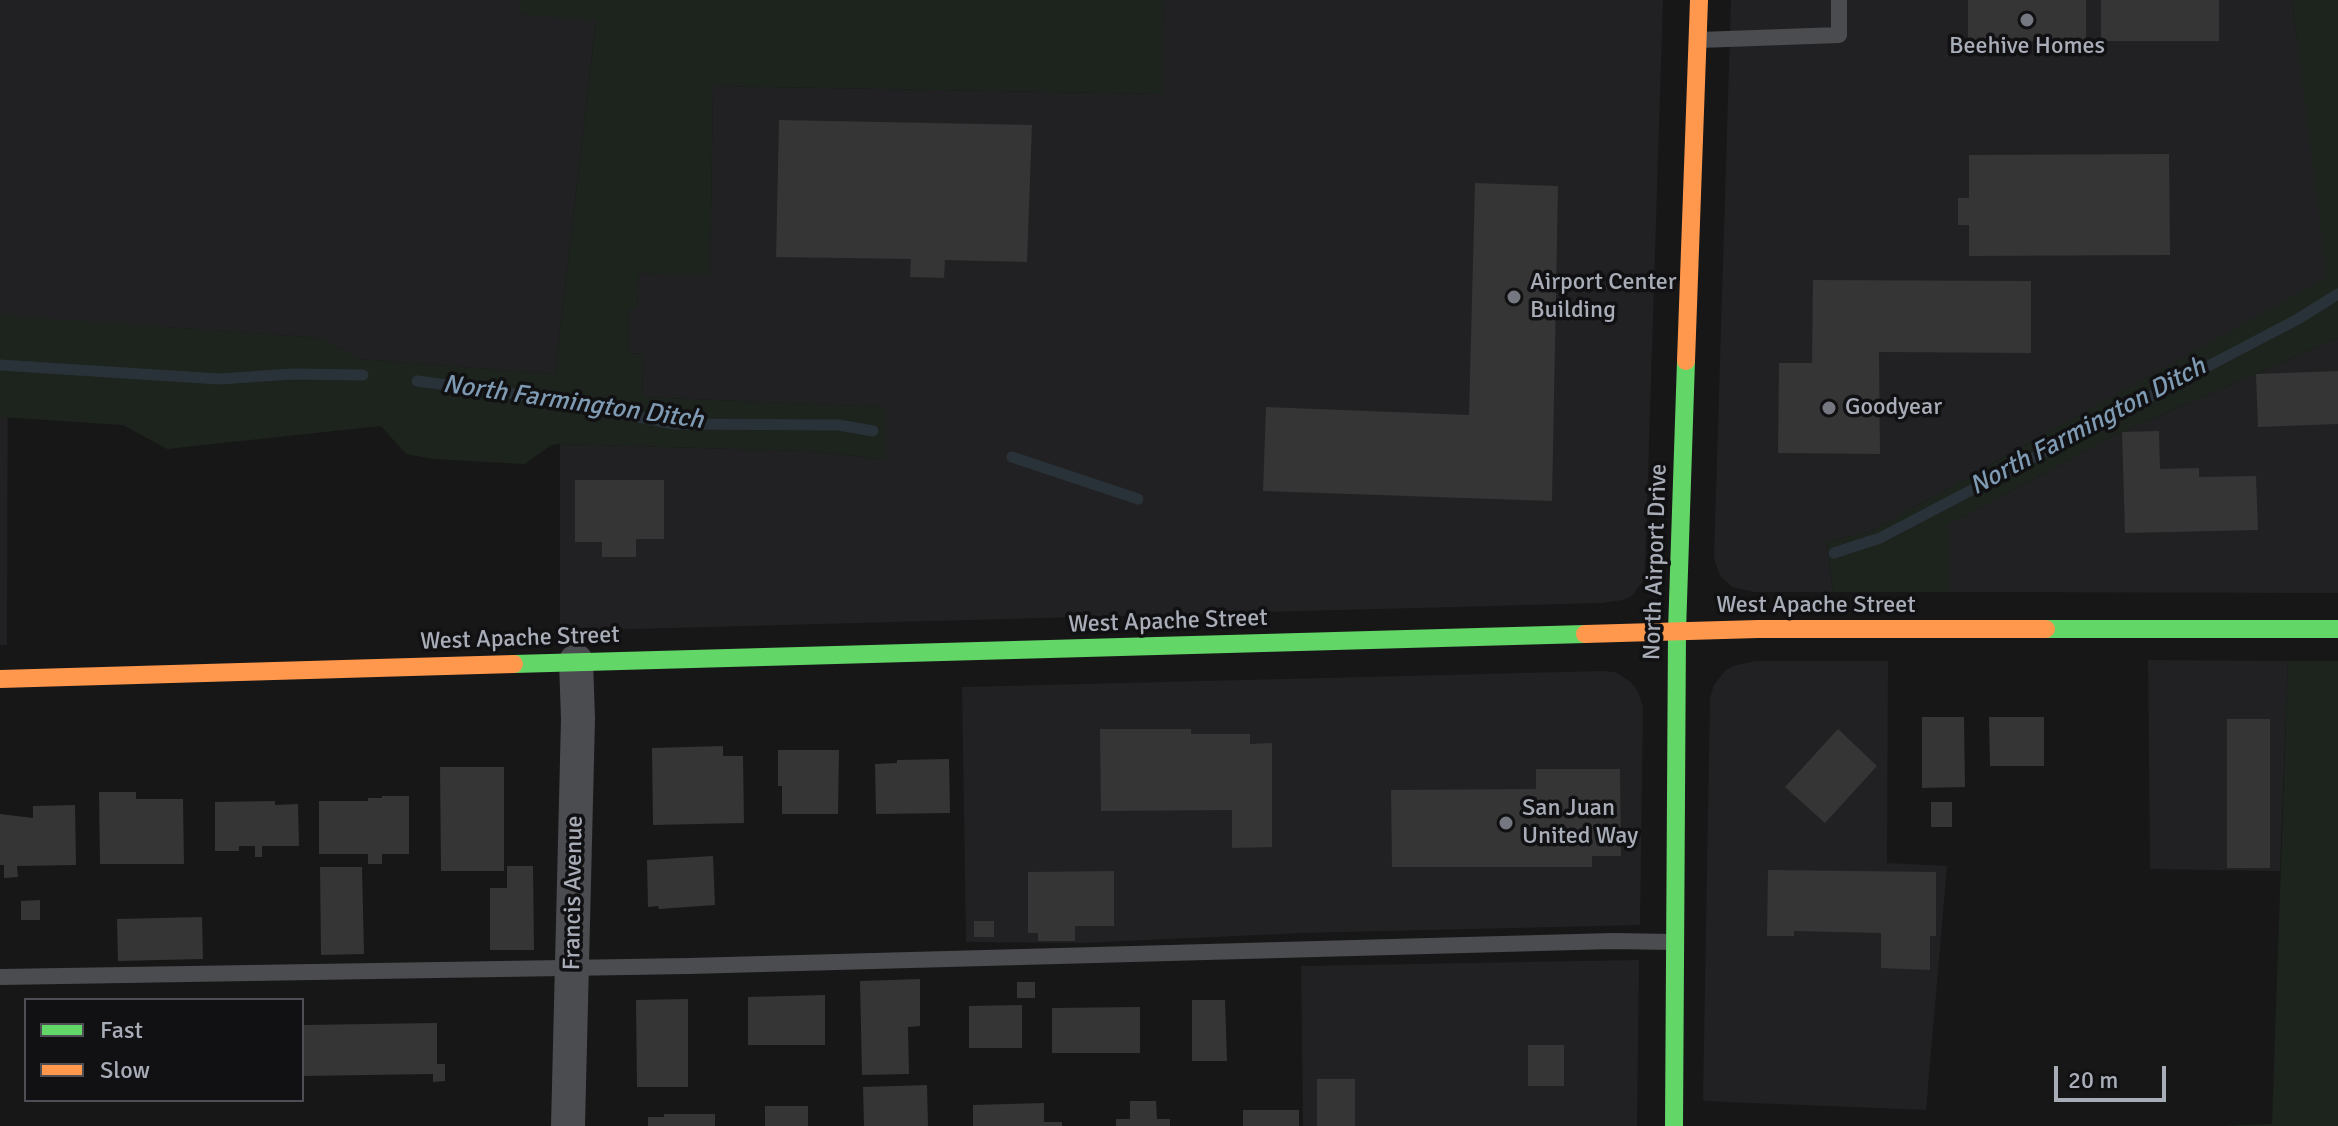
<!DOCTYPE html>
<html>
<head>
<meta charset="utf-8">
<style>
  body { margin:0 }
  #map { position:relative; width:2338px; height:1126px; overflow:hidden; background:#171717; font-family:Signika,sans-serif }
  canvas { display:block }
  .legend { position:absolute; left:24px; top:998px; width:280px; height:104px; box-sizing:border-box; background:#111113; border:2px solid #4d4f55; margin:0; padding:10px 14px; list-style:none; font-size:24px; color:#a8adb8 }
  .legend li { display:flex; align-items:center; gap:16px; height:40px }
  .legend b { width:40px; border:2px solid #4d4f55 }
  .scale { position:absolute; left:2054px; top:1066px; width:112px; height:36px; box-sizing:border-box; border:4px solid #a8adb8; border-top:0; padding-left:10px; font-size:24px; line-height:28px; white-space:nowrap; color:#a8adb8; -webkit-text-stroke:6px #111113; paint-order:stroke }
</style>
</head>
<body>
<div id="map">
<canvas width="2338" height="1126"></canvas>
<ul class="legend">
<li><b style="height:10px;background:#63d668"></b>Fast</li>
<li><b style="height:10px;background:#ff974d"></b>Slow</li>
</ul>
<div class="scale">20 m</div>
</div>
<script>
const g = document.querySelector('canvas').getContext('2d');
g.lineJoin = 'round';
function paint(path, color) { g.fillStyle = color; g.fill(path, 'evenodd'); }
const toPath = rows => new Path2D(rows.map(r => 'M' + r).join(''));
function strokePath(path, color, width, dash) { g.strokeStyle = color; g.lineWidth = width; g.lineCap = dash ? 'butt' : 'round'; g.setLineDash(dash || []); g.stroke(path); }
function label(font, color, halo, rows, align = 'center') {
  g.font = font + ' Signika,sans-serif'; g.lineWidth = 7; g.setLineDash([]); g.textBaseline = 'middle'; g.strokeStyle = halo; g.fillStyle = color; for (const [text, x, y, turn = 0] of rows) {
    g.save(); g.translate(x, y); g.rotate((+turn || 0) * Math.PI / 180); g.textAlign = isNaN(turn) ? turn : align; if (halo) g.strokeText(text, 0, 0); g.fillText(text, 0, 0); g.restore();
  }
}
paint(toPath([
  [0,0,520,0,520,14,596,20,555,374,359,359,322,338,8,316,7,645,0,645],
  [1164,0,1663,0,1645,570,1643,581,1632,596,1623,600,1602,603,560,631,560,444,806,451,884,459,884,407,642,397,644,354,628,353,629,308,637,308,639,273,710,275,713,86,1161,94],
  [1731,0,2292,0,2328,277,1871,531,1827,542,1833,592,1755,592,1732,587,1720,576,1714,558],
  [2338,338,2338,593,1948,592,1948,525,2115,435],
  [2148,660,2288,661,2280,871,2150,869],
  [1755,661,1888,661,1887,863,1947,866,1926,1110,1703,1101,1710,698,1714,685,1725,671,1733,666],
  [1603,671,1615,672,1631,682,1638,692,1643,707,1640,925,1302,933,1081,943,966,942,962,687],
  [1639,960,1637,1126,1303,1126,1301,966]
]), '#212123');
paint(toPath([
  [520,0,1164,0,1162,94,713,86,710,276,639,273,637,308,629,309,628,353,644,354,642,397,885,407,884,459,806,451,560,444,551,445,525,464,433,459,406,454,381,426,167,449,123,425,0,417,0,315,322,338,359,359,555,374,596,21,520,14],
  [2292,0,2338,0,2338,338,2115,435,1948,525,1948,592,1833,592,1827,542,1871,531,2327,277],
  [2288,661,2338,661,2338,1126,2218,1126,2272,1124]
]), '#1d241e');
strokePath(toPath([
  [0,365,219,379,293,374,363,375],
  [417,381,529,396,675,424,839,425,873,431],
  [1012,457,1138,499],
  [1834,553,1880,538,2298,319,2338,294]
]), '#2a3239', 11);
paint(toPath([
  [1968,0,2086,0,2086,41,1968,41],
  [2101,0,2219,0,2219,41,2101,41],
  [779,120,1032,125,1027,262,945,260,944,278,910,277,911,259,776,257],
  [2169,154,2170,255,1969,256,1969,225,1958,225,1958,198,1969,198,1969,155],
  [1475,183,1558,186,1552,501,1263,491,1266,407,1469,415],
  [1813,280,2031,281,2031,353,1879,352,1880,454,1778,453,1779,363,1812,363],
  [2338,371,2338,424,2258,427,2256,374],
  [2159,431,2160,469,2199,468,2199,477,2256,476,2258,530,2125,533,2122,432],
  [575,480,664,480,664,539,636,539,636,557,602,557,602,542,575,542],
  [1922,717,1964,717,1965,787,1922,788],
  [1989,717,2044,717,2044,766,1990,766],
  [2227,719,2270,719,2270,868,2227,868],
  [1100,729,1191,729,1191,734,1250,734,1250,744,1272,743,1272,847,1232,848,1232,810,1101,811],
  [1838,729,1877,766,1825,823,1785,787],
  [723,746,723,756,743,756,744,823,653,825,652,748],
  [778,750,839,750,838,814,782,814,782,786,778,786],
  [949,759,950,813,876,814,875,764,897,763,897,760],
  [440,767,504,767,504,871,441,871],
  [1536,769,1620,769,1621,856,1592,856,1592,867,1392,867,1391,790,1536,789],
  [99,792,136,792,136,799,183,799,184,864,100,864],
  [382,796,409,796,409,854,382,854,382,864,368,864,368,854,319,854,319,801,368,801,368,798,382,798],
  [275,801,275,805,298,804,299,846,262,846,262,857,255,857,255,846,239,846,239,851,215,851,215,802],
  [1931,802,1952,802,1952,827,1931,827],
  [75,805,76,865,17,866,18,877,4,878,4,865,0,865,0,814,33,818,33,806],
  [713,856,715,905,659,909,658,906,648,907,647,860],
  [507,866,533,866,534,950,490,950,490,888,507,888],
  [320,867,362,867,364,954,321,955],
  [1768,870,1936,872,1936,936,1930,936,1930,970,1881,968,1881,933,1794,931,1794,936,1767,936],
  [1114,871,1114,926,1075,926,1075,941,1038,941,1038,933,1028,933,1028,872],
  [40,900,40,920,21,920,21,901],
  [202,917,203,959,118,961,117,919],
  [974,921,994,921,994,937,974,937],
  [920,979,920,1026,908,1027,909,1074,862,1075,860,981],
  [1017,982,1035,982,1035,998,1017,998],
  [825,995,825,1045,748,1045,748,997],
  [688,999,688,1087,637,1087,636,1000],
  [1192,1000,1225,1000,1227,1061,1192,1061],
  [1022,1005,1022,1048,969,1048,969,1006],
  [1140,1007,1140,1053,1052,1053,1052,1008],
  [437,1023,437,1064,445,1064,445,1081,433,1082,433,1074,302,1076,302,1025],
  [1528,1045,1564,1045,1564,1086,1528,1086],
  [1317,1079,1355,1079,1355,1126,1317,1126],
  [927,1085,928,1126,864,1126,863,1087],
  [1130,1101,1156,1101,1157,1119,1170,1119,1170,1126,1116,1126,1116,1119,1130,1119],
  [1044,1103,1044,1122,1062,1122,1062,1126,973,1126,973,1105],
  [765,1106,808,1106,808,1126,765,1126],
  [1243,1110,1299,1110,1299,1126,1243,1126],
  [664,1114,715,1114,715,1126,648,1126,648,1117,664,1117]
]), '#353536');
strokePath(toPath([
  [1699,40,1839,35,1839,0],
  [0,977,689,966,1613,941,1674,942]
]), '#4b4c50', 16);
strokePath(toPath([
  [568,1126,578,719,576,661]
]), '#4b4c50', 34);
strokePath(toPath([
  [2046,629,2338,629],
  [514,664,1585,634],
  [1674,1126,1677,631,1686,361]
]), '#63d668', 18);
strokePath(toPath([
  [1686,361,1699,0],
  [1585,634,1758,629,2046,629],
  [0,679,514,664]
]), '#ff974d', 18);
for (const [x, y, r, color] of [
  [2027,20,8,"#757880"],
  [1514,297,8,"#757880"],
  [1829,408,8,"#757880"],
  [1506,823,8,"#757880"]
]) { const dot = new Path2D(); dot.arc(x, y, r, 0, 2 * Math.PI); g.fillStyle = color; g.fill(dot); strokePath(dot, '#111113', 3); }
label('24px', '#a8adb8', '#111113', [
  ["Beehive Homes",2027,47,"center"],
  ["Airport Center",1530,283],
  ["Building",1530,311],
  ["Goodyear",1845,408],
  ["San Juan",1522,809],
  ["United Way",1522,837]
], 'left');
label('24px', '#a8adb8', '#111113', [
  ["North Airport Drive",1656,562,-88],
  ["West Apache Street",1816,606],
  ["West Apache Street",1168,622,-2],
  ["West Apache Street",520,639,-2],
  ["Francis Avenue",574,893,-89]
]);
label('italic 26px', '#7f9bb3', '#111113', [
  ["North Farmington Ditch",573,403,8],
  ["North Farmington Ditch",2088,427,-28]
]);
</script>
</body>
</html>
